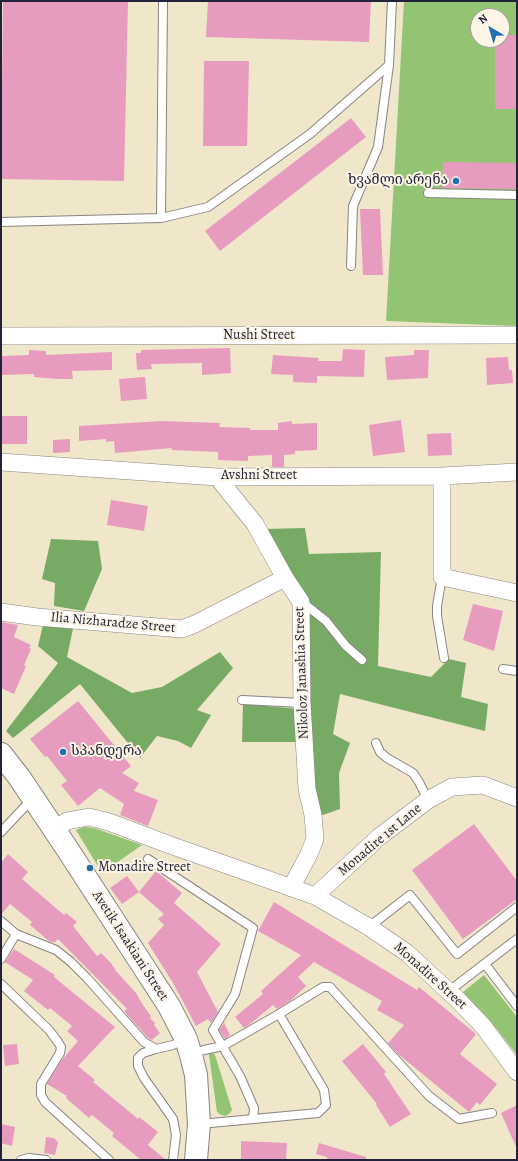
<!DOCTYPE html>
<html>
<head>
<meta charset="utf-8">
<style>
  body { margin:0 }
  #map { position:relative; width:518px; height:1161px; overflow:hidden; background:#f0e7ca; font-family:Alegreya,serif }
  canvas { display:block }
  .frame { position:absolute; inset:0; border:2px solid #22223b; pointer-events:none }
  .north { position:absolute; left:470px; top:8px; width:40px; height:40px; box-sizing:border-box; background:#fcf5e5; border:1px solid #a5a1a1; border-radius:50%; rotate:322deg; font-size:11px; font-weight:700; line-height:16px; text-align:center; color:#22223b }
  .north::after { content:''; display:block; margin:auto; width:14px; height:18px; background:#1f6fb2; clip-path:polygon(50% 0,100% 100%,50% 72%,0 100%) }
</style>
</head>
<body>
<div id="map">
<canvas width="518" height="1161"></canvas>
<div class="frame"></div>
<div class="north">N</div>
</div>
<script>
const g = document.querySelector('canvas').getContext('2d');
g.lineJoin = 'round';
function paint(path, color) { g.fillStyle = color; g.fill(path, 'evenodd'); }
const toPath = rows => new Path2D(rows.map(r => 'M' + r).join(''));
function strokePath(path, color, width, dash) { g.strokeStyle = color; g.lineWidth = width; g.lineCap = dash ? 'butt' : 'round'; g.setLineDash(dash || []); g.stroke(path); }
function label(font, color, halo, rows, align = 'center') {
  g.font = font + ' Alegreya,"Noto Serif Georgian",serif'; g.lineWidth = 4; g.setLineDash([]); g.textBaseline = 'middle'; g.strokeStyle = halo; g.fillStyle = color; for (const [text, x, y, turn = 0] of rows) {
    g.save(); g.translate(x, y); g.rotate((+turn || 0) * Math.PI / 180); g.textAlign = isNaN(turn) ? turn : align; if (halo) g.strokeText(text, 0, 0); g.fillText(text, 0, 0); g.restore();
  }
}
paint(toPath([
  [404,1,517,1,517,326,386,321],
  [478,16,502,16,502,40,478,40],
  [84,827,94,828,142,845,102,873,76,830],
  [484,975,517,1017,517,1055,492,1023,463,992],
  [210,1051,212,1052,215,1055,232,1110,230,1113,225,1116,221,1115,217,1112,209,1055]
]), '#93c473');
paint(toPath([
  [305,528,309,554,381,552,378,666,431,677,449,659,466,663,461,697,488,704,485,731,340,694,333,734,350,743,339,773,340,809,317,817,312,786,306,603,266,529],
  [51,539,98,541,102,569,84,611,54,606,55,583,42,579],
  [44,621,74,624,67,657,132,693,162,687,220,652,233,668,197,710,211,715,191,748,178,741,157,736,140,758,80,684,13,738,6,731,58,663,38,646],
  [243,704,299,709,301,742,242,742]
]), '#76aa65');
paint(toPath([
  [3,1,128,1,124,181,1,179],
  [208,1,371,1,369,42,206,37],
  [502,35,517,35,517,109,495,109,495,40,502,40],
  [204,61,249,61,247,146,203,146],
  [351,118,366,137,220,251,205,231],
  [443,162,517,163,517,189,442,188],
  [360,209,380,209,383,275,363,275],
  [230,348,231,373,202,375,202,363,151,364,152,369,137,370,136,353,141,353,141,350],
  [343,349,365,350,364,377,317,376,317,383,293,382,293,375,271,374,273,355,319,358,318,361,342,361],
  [29,350,46,351,46,355,112,352,112,370,72,371,73,379,58,379,34,377,34,374,1,375,1,356,29,355],
  [414,350,429,350,428,378,387,380,385,357,414,355],
  [508,357,509,370,512,370,513,383,487,385,486,358],
  [145,377,147,399,121,401,119,379],
  [2,416,27,416,27,444,2,444],
  [401,420,405,452,373,456,369,425],
  [162,421,220,423,219,427,250,428,250,430,278,430,278,423,292,421,292,424,317,423,317,450,295,451,295,454,284,455,284,467,272,467,272,455,248,456,248,461,218,460,218,452,171,450,172,448,115,453,114,441,106,442,106,439,79,441,79,426],
  [451,433,452,455,428,456,427,434],
  [70,439,70,452,53,453,53,440],
  [111,500,148,506,144,531,107,525],
  [473,604,503,611,494,651,463,640],
  [1,622,18,625,14,637,31,645,29,648,31,649,24,665,26,666,14,694,1,688],
  [78,701,131,766,122,773,139,783,134,791,158,800,148,826,120,815,124,804,100,788,78,806,61,785,67,781,47,756,45,757,30,739],
  [474,824,517,881,517,899,463,939,412,870],
  [8,854,28,872,22,879,64,915,66,913,77,922,73,926,97,956,101,953,112,964,112,965,116,970,115,970,136,993,143,1005,151,1016,150,1018,155,1023,154,1025,160,1033,152,1040,148,1038,124,1011,127,1009,58,939,54,943,49,941,30,925,32,922,10,904,1,915,1,863],
  [156,871,182,893,174,903,221,944,197,972,218,1012,211,1023,208,1019,196,1026,173,983,148,943,164,925,158,919,164,914,139,892],
  [127,876,139,892,122,904,110,888],
  [274,902,417,990,419,987,476,1034,460,1054,497,1084,480,1105,477,1102,469,1112,398,1054,388,1043,404,1025,377,1010,382,1001,314,962,298,977,306,986,290,1001,277,1009,273,1005,250,1024,244,1028,235,1017,263,994,261,991,301,955,258,931],
  [14,949,55,975,54,977,115,1027,78,1066,95,1080,93,1082,120,1104,138,1119,139,1117,158,1132,148,1145,166,1160,141,1160,112,1136,114,1133,92,1115,89,1118,66,1098,67,1096,47,1084,61,1061,78,1041,67,1031,72,1026,50,1008,48,1010,24,991,33,980,5,962],
  [224,1023,230,1035,225,1039,219,1030],
  [17,1044,19,1064,5,1066,3,1045],
  [363,1044,386,1072,384,1074,411,1114,390,1127,376,1105,377,1104,342,1061],
  [517,1105,517,1149,501,1113],
  [1,1124,15,1127,12,1146,1,1143],
  [46,1137,54,1138,58,1142,55,1155,44,1153],
  [241,1141,287,1143,286,1160,241,1160],
  [319,1143,366,1157,366,1160,327,1160,327,1157,316,1154]
]), '#e79bbf');
const lane = toPath([
  [428,193,517,195],
  [161,218,163,1],
  [1,222,161,218,208,207,310,134,389,65],
  [351,266,353,206,378,147,389,65,392,1],
  [442,577,437,606,437,616,444,658],
  [302,602,326,621,346,646,362,660],
  [503,669,517,671],
  [242,700,302,703],
  [376,743,380,752,387,758,413,773,419,782,428,800],
  [1,832,33,798],
  [148,859,253,928,235,994,213,1030,240,1076,254,1108,253,1119],
  [1,921,16,934,1,959],
  [369,927,410,895,457,954,517,907],
  [16,934,56,950,71,962,87,978,144,1042,156,1049,173,1045,185,1039],
  [485,964,517,1006],
  [1,984,49,1030,58,1042,61,1047,60,1053,41,1084,41,1095,45,1102,109,1160],
  [449,991,517,939],
  [156,1049,143,1053,138,1058,138,1066,144,1078,173,1119,176,1135,173,1160],
  [192,1054,204,1050,223,1046,279,1014,323,987,330,987,429,1096,459,1119,492,1113],
  [200,1124,318,1113,326,1105,324,1090,279,1014],
  [21,1160,29,1158,46,1160]
]);
const street = toPath([
  [1,336,517,335],
  [1,462,217,477,442,476,517,472],
  [442,476,442,577,517,593],
  [217,477,255,524,285,578,301,602,302,703,307,789,313,815,315,839,309,854,291,888],
  [1,612,37,617,182,629,195,624,285,578],
  [54,829,67,821,89,817,109,822,170,845,315,896,369,927,407,953,458,1000,483,1026,517,1072],
  [315,896,379,837,428,800,452,787,483,785,517,798]
]);
const secondary = toPath([
  [1,754,19,777,68,850,169,1006,186,1039,191,1055,196,1075,199,1124,196,1160]
]);
strokePath(lane, '#898482', 10);
strokePath(street, '#898482', 18);
strokePath(secondary, '#898482', 24);
strokePath(lane, '#fff', 8);
strokePath(street, '#fff', 17);
strokePath(secondary, '#fff', 22);
for (const [x, y, r, color] of [
  [456,181,4,"#1f6fb2"],
  [63,752,4,"#1f6fb2"],
  [90,868,4,"#1f6fb2"]
]) { const dot = new Path2D(); dot.arc(x, y, r, 0, 2 * Math.PI); g.fillStyle = color; g.fill(dot); strokePath(dot, '#fcf5e5', 1.5); }
label('14px', '#22223b', '#fcf5e5', [
  ["ხვამლი არენა",448,181,"right"],
  ["სპანდერა",71,752],
  ["Monadire Street",98,868]
], 'left');
label('14px', '#22223b', '#fcf5e5', [
  ["Nushi Street",259,336],
  ["Avshni Street",259,476],
  ["Ilia Nizharadze Street",113,623,5],
  ["Nikoloz Janashia Street",302,673,-92],
  ["Monadire 1st Lane",380,840,-40],
  ["Avetik Isaakiani Street",130,946,57],
  ["Monadire Street",430,976,42]
]);
</script>
</body>
</html>
